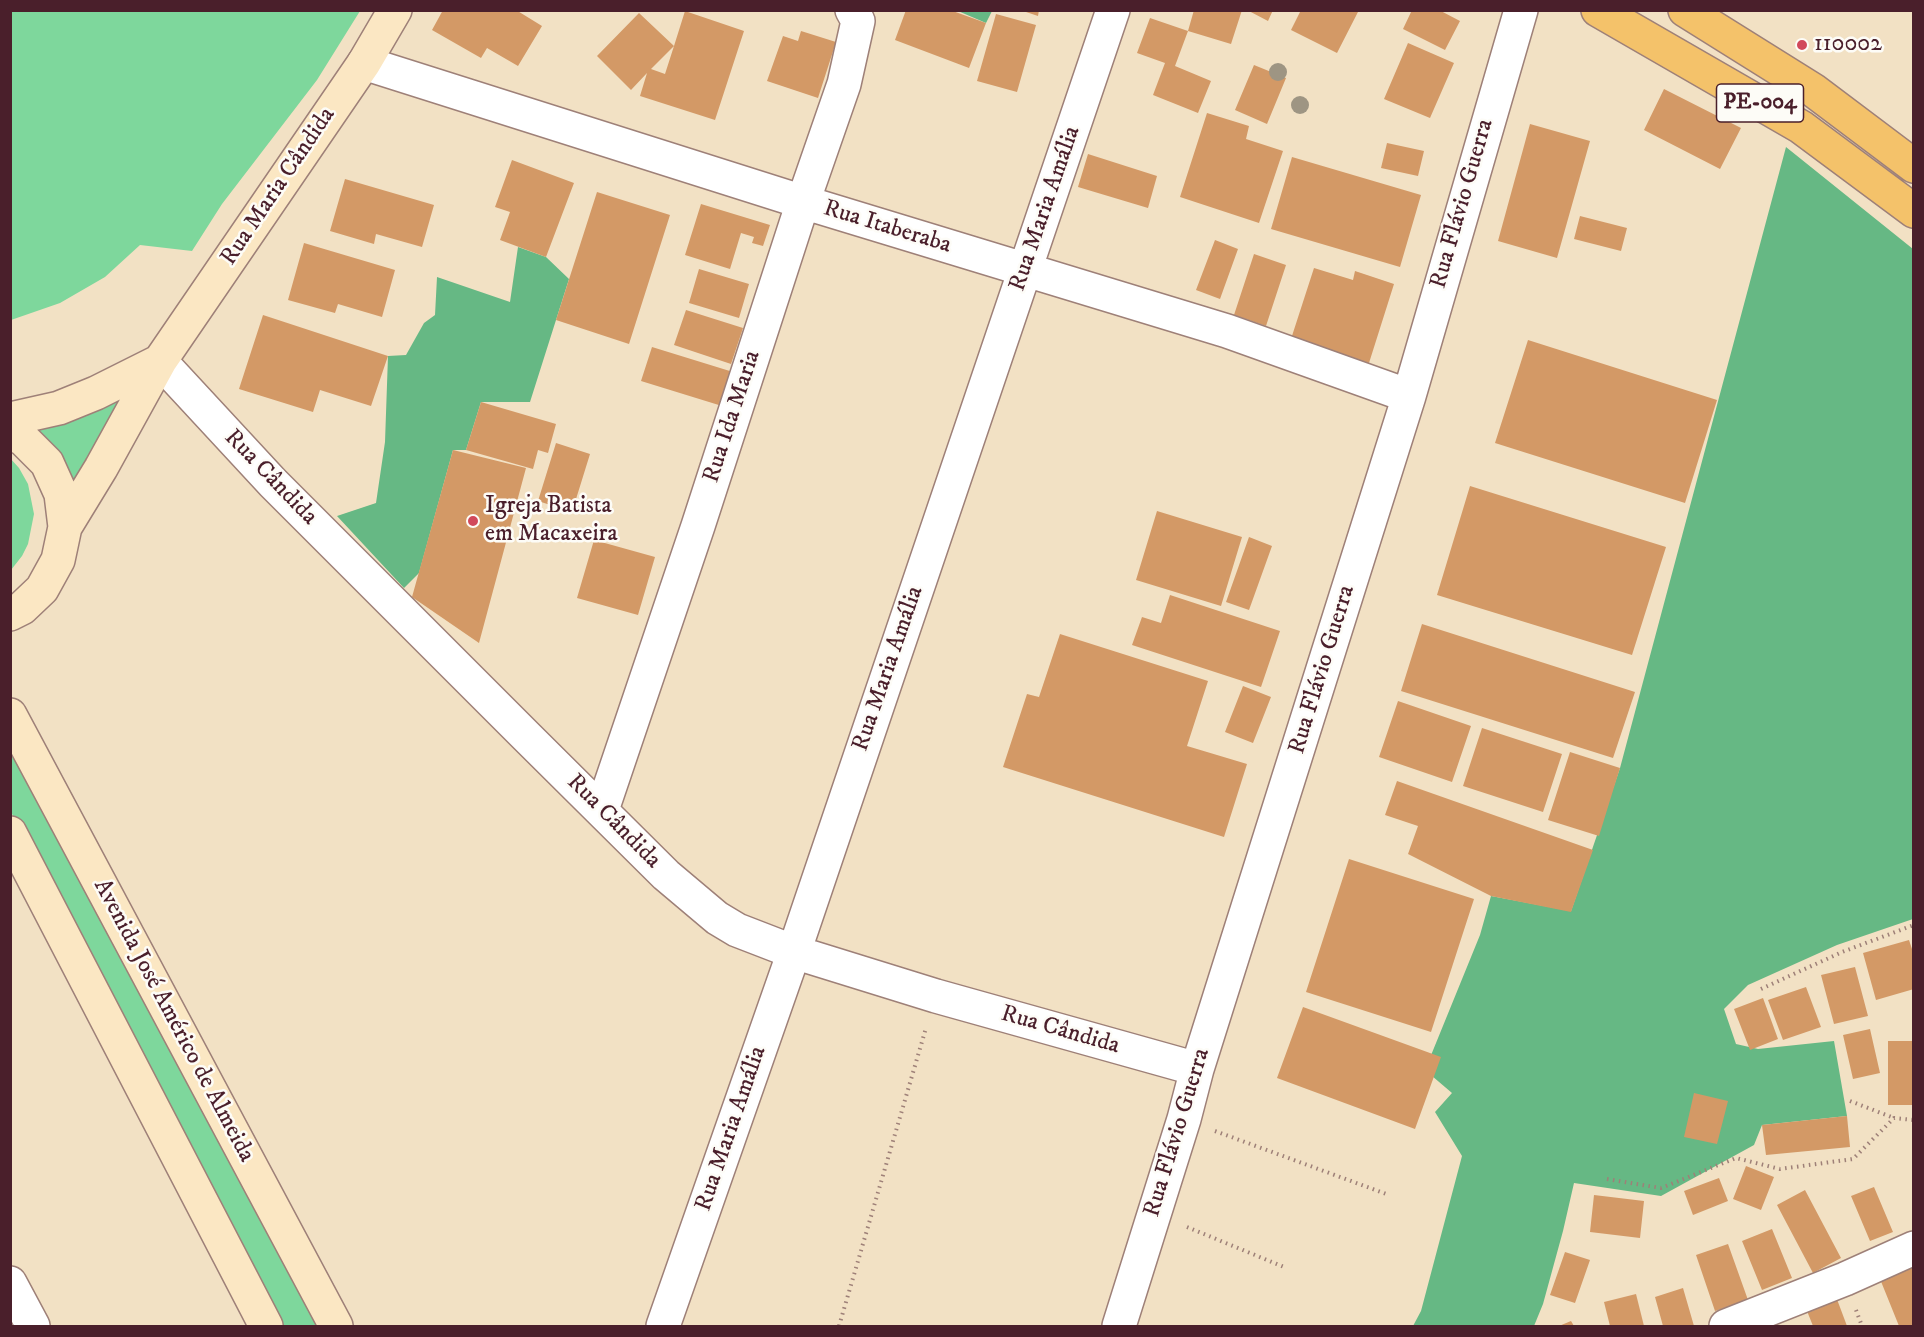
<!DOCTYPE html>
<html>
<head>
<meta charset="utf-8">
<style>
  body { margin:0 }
  #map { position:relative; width:1924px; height:1337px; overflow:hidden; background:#f2e1c4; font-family:"IM FELL DW Pica",serif }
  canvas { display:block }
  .frame { position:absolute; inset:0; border:12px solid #4a1f2b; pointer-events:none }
</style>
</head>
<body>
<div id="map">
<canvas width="1924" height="1337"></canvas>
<div class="frame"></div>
</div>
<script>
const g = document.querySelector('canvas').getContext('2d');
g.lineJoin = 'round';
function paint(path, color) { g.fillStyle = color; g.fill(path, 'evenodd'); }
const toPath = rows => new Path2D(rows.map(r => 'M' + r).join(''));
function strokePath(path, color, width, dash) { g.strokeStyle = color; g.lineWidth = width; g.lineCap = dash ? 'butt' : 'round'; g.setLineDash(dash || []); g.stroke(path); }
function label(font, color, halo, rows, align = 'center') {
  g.font = font + ' "IM FELL DW Pica",serif'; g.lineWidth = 5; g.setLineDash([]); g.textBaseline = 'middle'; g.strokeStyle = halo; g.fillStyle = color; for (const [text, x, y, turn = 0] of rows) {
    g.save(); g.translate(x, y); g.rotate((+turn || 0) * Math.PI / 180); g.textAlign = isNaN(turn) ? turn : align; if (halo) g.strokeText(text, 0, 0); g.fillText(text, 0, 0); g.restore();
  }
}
paint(toPath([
  [10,11,11,10,360,11,317,80,222,204,192,251,140,245,105,277,60,303,11,320],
  [136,387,72,505,29,433,64,415],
  [10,458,19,468,28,484,34,514,28,544,22,556,11,570],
  [10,727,326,1326,279,1326,11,812]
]), '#7ed79c');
paint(toPath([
  [958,11,992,11,986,23],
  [1786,147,1913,249,1913,919,1837,945,1748,985,1724,1009,1736,1044,1758,1049,1834,1041,1847,1116,1762,1125,1754,1145,1661,1196,1574,1183,1563,1231,1543,1304,1534,1326,1413,1326,1421,1311,1462,1156,1435,1112,1452,1093,1425,1070,1480,935,1491,896,1571,911,1620,768],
  [518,247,546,257,569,279,530,402,481,402,466,450,453,450,419,573,404,588,337,516,376,503,385,442,388,356,406,355,424,323,435,315,437,277,510,302]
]), '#66b884');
paint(toPath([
  [443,10,516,10,542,26,518,66,487,48,481,58,432,30],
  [906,10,950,10,986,23,969,68,895,40],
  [1020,10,1039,10,1038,16],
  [1194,10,1242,10,1231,44,1188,31],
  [1247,10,1273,10,1268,21],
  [1301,10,1359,10,1337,53,1291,30],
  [1412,10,1439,10,1460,21,1445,50,1403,29],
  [685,11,744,31,715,120,640,96,647,73,631,90,597,56,639,13,674,46],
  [674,46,665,74,651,69],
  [996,14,1036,25,1017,92,977,81],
  [1150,18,1188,31,1175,66,1211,81,1198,113,1153,95,1165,63,1137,53],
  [801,31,836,42,818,98,767,81,783,36,798,41],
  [1408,43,1454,63,1430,118,1384,99],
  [1254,65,1286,78,1267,124,1235,110],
  [1664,89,1741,128,1720,169,1644,130],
  [1207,113,1249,126,1246,139,1283,151,1259,223,1180,197],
  [1530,124,1590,141,1557,258,1498,241],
  [1387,143,1424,151,1418,176,1381,168],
  [1088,154,1157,176,1148,208,1078,187],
  [1292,157,1421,195,1400,267,1271,229],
  [512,160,574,183,546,257,500,240,510,212,495,207],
  [345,179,434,205,422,247,376,234,374,244,330,231],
  [597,192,670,215,629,344,556,320],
  [701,204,770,225,763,246,752,243,754,237,741,233,730,269,685,255],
  [1580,216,1627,228,1621,251,1574,239],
  [1215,240,1238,249,1220,299,1196,290],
  [304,243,395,270,382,317,338,304,335,313,288,300],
  [1254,254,1286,265,1266,326,1234,315],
  [1314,268,1353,280,1355,271,1394,284,1369,363,1291,339],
  [699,269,749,284,739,318,689,303],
  [686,310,743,328,731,364,674,345],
  [263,315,388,356,371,406,320,390,313,412,239,389],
  [1528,340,1717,400,1685,503,1495,443],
  [652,347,733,372,722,406,641,381],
  [481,402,556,424,548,453,538,450,533,469,466,450],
  [556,443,590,454,572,512,538,501],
  [453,450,526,468,479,643,412,597],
  [1470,486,1666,547,1632,655,1437,595],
  [1157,511,1242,537,1221,606,1136,580],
  [1249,537,1272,546,1249,610,1226,602],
  [594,540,655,557,638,615,577,598],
  [1170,595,1280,631,1261,687,1132,645,1142,617,1161,623],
  [1422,624,1635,692,1613,758,1401,691],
  [1060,634,1208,681,1187,746,1247,764,1224,837,1003,767,1027,694,1039,697],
  [1243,686,1271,697,1253,743,1225,732],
  [1398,701,1471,726,1452,782,1379,757],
  [1482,728,1562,754,1543,812,1463,786],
  [1570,752,1620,768,1599,836,1548,820],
  [1397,781,1593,850,1571,912,1491,896,1408,854,1418,826,1385,815],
  [1349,859,1474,899,1431,1032,1306,992],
  [1909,940,1914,955,1914,989,1876,1000,1863,953],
  [1855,967,1868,1016,1834,1024,1821,975],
  [1806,987,1821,1027,1783,1040,1768,1000],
  [1763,998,1778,1039,1750,1050,1734,1009],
  [1303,1007,1441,1057,1415,1129,1277,1078],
  [1870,1029,1880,1073,1853,1079,1843,1035],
  [1888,1041,1914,1041,1914,1105,1888,1105],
  [1694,1093,1728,1101,1717,1144,1684,1137],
  [1847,1116,1850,1147,1766,1155,1762,1125],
  [1746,1166,1774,1177,1761,1210,1733,1199],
  [1719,1178,1728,1201,1693,1215,1684,1191],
  [1874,1187,1893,1232,1870,1241,1851,1196],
  [1805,1190,1841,1258,1813,1273,1777,1205],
  [1594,1195,1644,1201,1640,1238,1590,1232],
  [1772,1229,1792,1278,1762,1290,1742,1241],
  [1728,1244,1748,1300,1715,1311,1696,1255],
  [1565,1252,1590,1260,1575,1303,1550,1295],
  [1914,1260,1914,1326,1899,1326,1878,1274],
  [1683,1288,1694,1326,1663,1326,1655,1297],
  [1636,1294,1644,1326,1610,1326,1604,1302],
  [1835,1294,1847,1326,1813,1326,1805,1306],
  [1571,1321,1574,1326,1559,1326]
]), '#d39966');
const street = toPath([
  [364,63,803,202,1227,331,1409,396],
  [160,361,273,483,525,735,666,875,717,918,737,930,794,952,936,996,1197,1069],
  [602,810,698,526,803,202,844,84,858,21,852,10],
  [10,1283,33,1326],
  [663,1326,794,952,1113,10],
  [1119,1326,1184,1119,1197,1069,1409,396,1521,10],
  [1726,1326,1845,1279,1914,1248]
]);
const secondary = toPath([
  [10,419,59,408,96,393,160,361],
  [10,433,23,439,47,463,61,494,65,527,58,560,42,589,22,608,10,614],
  [65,527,101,468,160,361,364,63,395,10],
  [10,715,336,1326],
  [10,833,266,1326]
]);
const primary = toPath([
  [1598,10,1801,127,1914,211],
  [1685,10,1813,90,1914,166]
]);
strokePath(street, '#9e8078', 36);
strokePath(secondary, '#9e8078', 36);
strokePath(primary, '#9e8078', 36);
strokePath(toPath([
  [1761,989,1842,952,1914,925],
  [1850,1101,1894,1118],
  [1215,1131,1389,1195],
  [1607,1179,1661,1188,1736,1158,1780,1169,1853,1159,1894,1118,1914,1120],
  [1187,1227,1284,1267],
  [1856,1310,1862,1326],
  [839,1326,926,1028]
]), '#9e8078', 4, [1.5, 4.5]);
strokePath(street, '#fff', 33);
strokePath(secondary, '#fbe7c3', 33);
strokePath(primary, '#f4c26a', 33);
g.fillStyle = '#9e9583';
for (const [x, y] of [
  [1278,72],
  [1300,105]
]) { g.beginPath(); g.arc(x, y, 9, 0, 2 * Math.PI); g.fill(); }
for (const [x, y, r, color] of [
  [1802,45,6,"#d1495b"],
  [473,521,6,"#d1495b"]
]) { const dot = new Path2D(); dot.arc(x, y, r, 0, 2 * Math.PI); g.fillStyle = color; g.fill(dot); strokePath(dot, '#fdfcf7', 2); }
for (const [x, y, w] of [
  [1760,103,87]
]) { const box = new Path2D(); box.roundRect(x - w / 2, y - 19, w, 38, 4.5); g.fillStyle = '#fdfcf7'; g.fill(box); strokePath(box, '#4a1f2b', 1.5); }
label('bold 22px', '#4a1f2b', null, [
  ["PE-004",1760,103]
]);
label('24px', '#4a1f2b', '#fdfcf7', [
  ["110002",1814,45],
  ["Igreja Batista",485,507],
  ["em Macaxeira",485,535]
], 'left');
label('24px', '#4a1f2b', '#fdfcf7', [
  ["Rua Maria Cândida",279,187,-56],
  ["Rua Flávio Guerra",1463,204,-74],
  ["Rua Maria Amália",1046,209,-71],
  ["Rua Itaberaba",887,228,17],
  ["Rua Ida Maria",733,417,-72],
  ["Rua Cândida",270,478,46],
  ["Rua Maria Amália",889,669,-71],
  ["Rua Flávio Guerra",1323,670,-73],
  ["Rua Cândida",613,822,45],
  ["Avenida José Américo de Almeida",173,1021,62],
  ["Rua Cândida",1060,1031,16],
  ["Rua Maria Amália",732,1129,-71],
  ["Rua Flávio Guerra",1178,1133,-73]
]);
</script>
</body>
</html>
